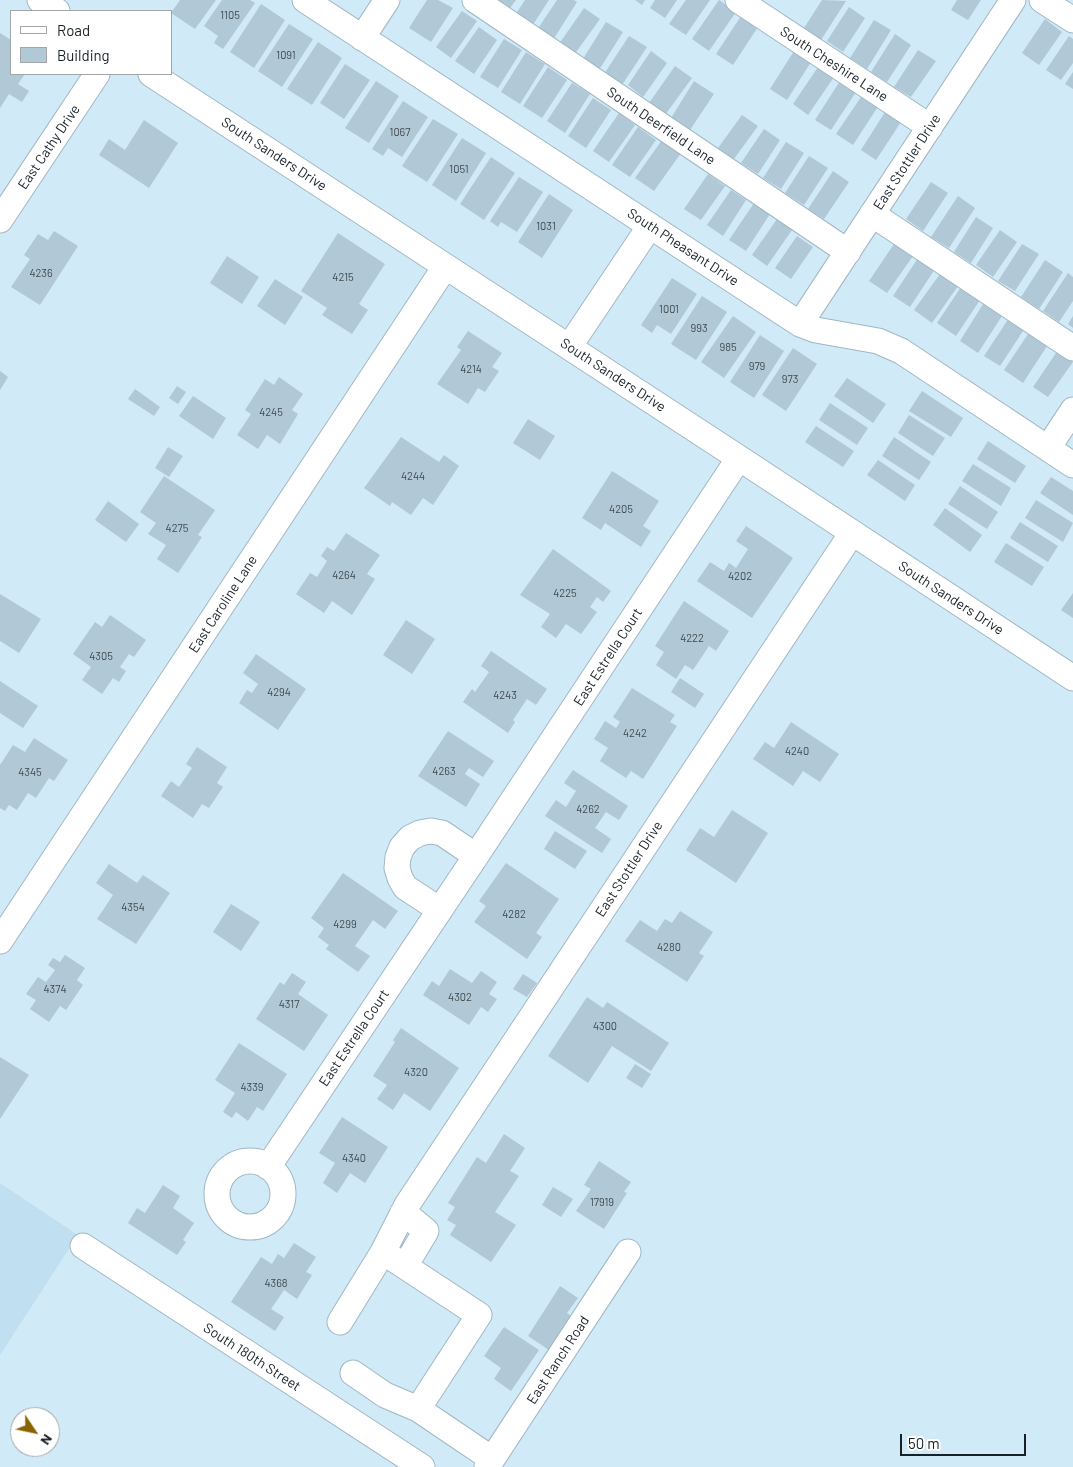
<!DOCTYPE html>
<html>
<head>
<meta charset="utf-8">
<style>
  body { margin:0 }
  #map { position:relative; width:1073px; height:1467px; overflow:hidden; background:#d1eaf7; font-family:Barlow,sans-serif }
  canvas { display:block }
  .legend { position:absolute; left:10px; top:10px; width:162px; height:65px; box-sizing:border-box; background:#fff; border:1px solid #a3a6a8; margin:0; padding:6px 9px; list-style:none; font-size:15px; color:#182126 }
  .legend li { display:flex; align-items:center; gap:10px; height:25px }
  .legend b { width:25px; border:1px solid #a3a6a8 }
  .north { position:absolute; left:10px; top:1407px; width:50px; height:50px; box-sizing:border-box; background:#fff; border:1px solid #a3a6a8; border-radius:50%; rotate:124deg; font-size:14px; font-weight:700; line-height:20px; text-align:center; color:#182126 }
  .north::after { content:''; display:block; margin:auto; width:18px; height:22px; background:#896401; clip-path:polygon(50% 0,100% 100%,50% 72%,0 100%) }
  .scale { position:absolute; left:900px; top:1434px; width:126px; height:22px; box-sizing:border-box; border:2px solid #182126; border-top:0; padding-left:6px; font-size:15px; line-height:18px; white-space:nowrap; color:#182126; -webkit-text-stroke:4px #fff; paint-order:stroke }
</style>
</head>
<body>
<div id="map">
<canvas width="1073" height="1467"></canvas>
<ul class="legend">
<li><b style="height:6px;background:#fff"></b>Road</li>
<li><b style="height:14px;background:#b1c8d6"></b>Building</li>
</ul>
<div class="north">N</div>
<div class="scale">50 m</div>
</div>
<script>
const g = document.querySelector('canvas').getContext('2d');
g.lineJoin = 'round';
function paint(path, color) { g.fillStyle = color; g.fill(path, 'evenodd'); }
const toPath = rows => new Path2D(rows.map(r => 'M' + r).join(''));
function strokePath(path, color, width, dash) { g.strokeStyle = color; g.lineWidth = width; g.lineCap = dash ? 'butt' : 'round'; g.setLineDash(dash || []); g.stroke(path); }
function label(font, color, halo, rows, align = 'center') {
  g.font = font + ' Barlow,sans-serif'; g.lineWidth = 4; g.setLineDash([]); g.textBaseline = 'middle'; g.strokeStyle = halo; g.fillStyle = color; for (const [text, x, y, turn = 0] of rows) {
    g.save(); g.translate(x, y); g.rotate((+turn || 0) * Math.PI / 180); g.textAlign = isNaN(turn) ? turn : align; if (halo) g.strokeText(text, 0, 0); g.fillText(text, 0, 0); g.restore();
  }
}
paint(toPath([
  [0,1183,78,1235,0,1355]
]), '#c0dff1');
paint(toPath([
  [180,0,216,0,195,29,171,13],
  [222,0,250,0,255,3,223,49,214,43,218,36,204,26],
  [427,0,438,0,453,8,431,42,409,28],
  [491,0,516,0,508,11],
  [525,0,549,0,532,26,515,15],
  [557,0,574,0,577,2,553,40,537,30],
  [635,0,645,0,642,5],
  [655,0,677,0,665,18,650,8],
  [686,0,710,0,686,35,669,24],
  [719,0,736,12,709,51,692,39],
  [822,0,846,1,821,40,804,28],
  [957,0,981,0,968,20,951,10],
  [261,4,285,20,254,68,230,52],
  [849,7,865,18,843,52,827,41],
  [584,8,600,19,574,55,559,44],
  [462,11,477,21,451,58,436,47],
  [741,16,758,27,733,65,716,54],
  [1045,19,1062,32,1039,65,1022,53],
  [874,20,891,30,867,69,850,58],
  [606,22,623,32,599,70,583,59],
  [289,24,313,39,282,87,258,71],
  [479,27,497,40,474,74,455,61],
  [0,33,11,40,11,74,25,74,18,84,29,91,22,102,9,94,0,108],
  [895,34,911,45,887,82,871,72],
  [629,36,647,47,622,85,604,74],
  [1069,36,1073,39,1073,63,1061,80,1046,70],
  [504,39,522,50,498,88,480,77],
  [318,42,342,58,312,105,287,89],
  [918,50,936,61,911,97,894,87],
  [651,51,667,63,643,97,628,85],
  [794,51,811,62,787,100,770,89],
  [526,52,545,64,520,104,501,92],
  [345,64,370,80,344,119,320,103],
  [675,66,692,78,665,115,649,103],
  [548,67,567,80,542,118,523,106],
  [818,67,834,77,808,115,793,104],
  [1073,72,1073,89,1065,84],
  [376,81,399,96,369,143,345,128],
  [694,81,714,94,690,130,671,118],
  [840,81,856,92,831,130,815,120],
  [572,83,590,94,565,133,547,121],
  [861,97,877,108,853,145,836,134],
  [593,98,611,110,586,148,568,136],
  [403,101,428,117,402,157,388,148,383,156,372,149],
  [885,112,901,122,876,160,861,150],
  [619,113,635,125,609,162,593,151],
  [742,115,758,126,734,159,718,148],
  [433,119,458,134,427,182,402,166],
  [144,120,178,143,149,188,99,155,109,139,125,150],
  [638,127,656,140,630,177,612,165],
  [764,129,780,140,758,174,741,163],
  [462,138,486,153,456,201,432,185],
  [662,140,681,153,654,191,635,178],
  [786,142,804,153,781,189,763,178],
  [809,156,828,168,804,205,785,193],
  [491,157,515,173,484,220,460,204],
  [833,171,849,182,824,219,808,209],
  [708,174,725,186,701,220,684,209],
  [519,177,543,192,517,232,501,222,498,227,490,221],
  [931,182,948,193,923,231,906,219],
  [731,190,746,200,723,236,707,225],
  [549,194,573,210,542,258,518,242],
  [958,196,975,208,949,248,931,237],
  [754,203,770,214,746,251,729,240],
  [976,217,993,228,971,263,954,252],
  [777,219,792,230,767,266,752,255],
  [1000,230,1017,242,993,277,976,265],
  [54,231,78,246,40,305,11,287,30,259,24,255,38,234,48,240],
  [338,233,385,264,359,304,368,310,352,334,322,315,327,308,301,291],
  [797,236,813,247,791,279,775,268],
  [894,244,913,256,887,293,869,281],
  [1022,244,1039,254,1015,291,998,281],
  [227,256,259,277,242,304,210,283],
  [918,258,935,269,910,307,893,296],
  [1045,260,1063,272,1039,309,1021,297],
  [1068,273,1073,277,1073,301,1059,322,1043,311],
  [940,274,958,286,932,323,914,310],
  [672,278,697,294,671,334,657,325,652,333,641,325],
  [275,279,303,297,285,325,257,306],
  [961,287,980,300,956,336,937,323],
  [702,296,727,312,696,360,671,344],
  [985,301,1004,313,978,353,960,341],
  [733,316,756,332,724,378,701,362],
  [1073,316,1073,328,1068,324],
  [1009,318,1025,328,1000,366,984,356],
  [468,331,502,353,492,367,499,371,485,392,478,388,468,404,437,384,461,350,457,347],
  [1030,331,1049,343,1023,383,1004,370],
  [760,335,784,351,754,398,730,382],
  [793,348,817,364,786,411,762,395],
  [1058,350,1073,362,1048,397,1033,387],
  [0,371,8,377,0,390],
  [279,377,303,394,292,410,298,414,280,444,267,435,258,449,237,435,251,414,245,410,265,379,274,385],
  [847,378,886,404,873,423,834,396],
  [177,386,186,392,178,404,169,398],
  [135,389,160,407,154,416,128,399],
  [922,391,963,418,951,437,909,411],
  [193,396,226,418,213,439,179,416],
  [830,403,868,428,857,445,819,420],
  [909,415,945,438,933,456,898,433],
  [528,419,555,436,540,460,513,443],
  [816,426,854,451,843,467,805,442],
  [401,437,439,462,444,455,459,466,433,505,423,498,411,515,392,502,390,506,364,488],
  [894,437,931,462,919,480,882,456],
  [988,441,1026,466,1015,483,977,459],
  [168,447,183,456,169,477,155,468],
  [878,460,915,485,905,501,867,475],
  [973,464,1011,488,1001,506,962,481],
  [612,471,659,501,643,526,651,531,641,547,605,523,601,530,582,518],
  [164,476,215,510,198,535,202,537,178,573,157,559,166,545,148,534,156,523,140,512],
  [1051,477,1073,491,1073,515,1040,493],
  [960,486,998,512,987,529,948,504],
  [1036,500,1073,523,1063,542,1025,518],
  [108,501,139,524,126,542,95,520],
  [945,508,982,535,970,552,933,525],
  [1020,522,1058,546,1048,562,1010,538],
  [746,526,793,558,752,618,697,581,710,562,724,571,729,563,736,568,748,549,736,541],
  [346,533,380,555,367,574,375,579,352,615,332,601,324,613,296,594,310,573,317,577,327,561,321,556,327,547,334,551],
  [1006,543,1044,567,1032,586,994,562],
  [553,549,611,591,603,602,597,597,590,607,597,612,581,634,566,624,556,638,541,627,550,614,520,595],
  [1073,593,1073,618,1061,610],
  [0,594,41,619,19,653,0,641],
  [684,601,729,631,716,651,709,646,693,670,685,665,676,679,656,665,664,652,655,646],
  [110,615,146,640,134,657,129,654,120,667,126,671,119,682,113,678,102,694,82,680,91,667,73,654,95,622,102,627],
  [406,620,435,639,412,674,383,655],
  [491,651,547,689,536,705,527,699,513,720,515,722,508,733,463,702,472,689,475,692,489,672,481,666],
  [256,654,306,689,278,730,239,703,247,690,252,693,258,684,243,673],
  [680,678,704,694,695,708,671,692],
  [0,681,38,706,23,728,0,713],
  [632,688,675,715,670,722,677,726,643,779,631,771,626,778,600,761,608,748,594,739,605,721,616,728,620,722,613,717],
  [791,722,839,754,820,782,803,771,793,786,753,759,765,742,774,748],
  [448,731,494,761,483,777,469,768,465,774,480,784,466,807,418,776],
  [34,738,68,760,54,781,49,778,36,798,28,793,17,810,9,805,5,811,0,808,0,765,13,745,25,752],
  [197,747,227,767,217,783,223,787,209,808,202,804,193,818,161,796,171,781,179,787,192,768,186,764],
  [573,770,628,806,619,820,606,812,595,828,611,839,602,853,545,816,556,800,566,807,576,791,564,783],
  [732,810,768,833,736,883,686,850,700,828,714,837],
  [555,831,587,851,575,869,544,849],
  [506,863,559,899,536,933,542,937,527,959,474,922,486,906,479,901],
  [109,864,137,883,143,875,170,893,136,944,97,919,113,895,96,883],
  [343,873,398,911,385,929,373,920,355,946,370,956,358,972,326,949,329,945,318,937,324,928,311,918],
  [231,904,260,922,241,951,213,932],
  [680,911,713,932,699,953,704,956,687,982,625,941,640,920,657,931,665,919,672,923],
  [65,955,85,968,77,980,83,985,66,1010,60,1006,49,1022,30,1009,36,1000,26,994,38,977,46,982,55,970,48,965,53,958,60,962],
  [450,969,472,983,481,971,497,982,489,994,497,999,488,1012,481,1007,469,1025,423,995,432,981,439,986],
  [292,973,306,982,298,994,328,1015,304,1051,256,1019,280,982,284,985],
  [523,974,537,983,527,997,513,989],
  [587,997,603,1008,607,1002,669,1043,651,1071,612,1046,588,1083,548,1056],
  [401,1028,459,1068,430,1111,404,1093,393,1110,377,1099,387,1085,373,1076,395,1042,393,1040],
  [239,1043,287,1074,263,1111,257,1107,248,1121,236,1112,232,1118,223,1112,235,1093,215,1080],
  [0,1057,29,1075,0,1119],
  [635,1064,651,1074,642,1088,626,1078],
  [342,1117,388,1147,365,1183,350,1173,337,1193,323,1183,335,1163,319,1153],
  [504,1134,525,1148,510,1171,519,1176,495,1212,516,1225,491,1262,450,1235,456,1225,447,1220,455,1207,448,1203,477,1157,486,1163],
  [599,1161,631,1182,624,1192,627,1193,604,1229,576,1211,591,1189,584,1185],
  [163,1185,180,1196,173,1208,194,1223,183,1240,186,1242,177,1255,128,1223,137,1208,145,1213],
  [553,1187,573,1199,561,1217,542,1205],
  [294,1243,316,1257,306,1272,312,1275,297,1299,284,1290,271,1309,284,1317,275,1331,231,1302,261,1257,272,1264,278,1254,284,1258],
  [560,1286,578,1298,567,1313,571,1316,549,1350,528,1336],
  [504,1327,539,1350,511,1391,494,1379,501,1368,484,1356]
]), '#b1c8d6');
const minor = toPath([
  [40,0,57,11],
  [305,0,800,324,816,330,878,341,901,351,1073,465],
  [475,0,848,252],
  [738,0,930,127],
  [1042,0,1073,20],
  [362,38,387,0],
  [151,74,739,458,1073,678],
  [872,214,1073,348],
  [0,220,97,74],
  [800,324,1013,0],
  [569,347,650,226],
  [1048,448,1073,410],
  [440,910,414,893,405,887,400,878,397,868,398,857,402,847,410,838,420,833,431,831,442,833,476,856],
  [0,941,445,267],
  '217 1194a33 33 0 1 1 66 0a33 33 0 1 1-66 0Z',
  [268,1167,476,856,739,458],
  [403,1212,426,1231,405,1266],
  [83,1246,422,1467],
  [340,1322,383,1252],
  [353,1373,385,1395,418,1409,479,1315,383,1252,407,1205,852,533],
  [418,1409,492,1459],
  [487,1467,628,1252]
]);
strokePath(minor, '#a0b7c4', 27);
strokePath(minor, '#fff', 25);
label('11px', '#3e4b52', null, [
  ["1105",230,15],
  ["1091",286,55],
  ["1067",400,132],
  ["1051",459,169],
  ["1031",546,226],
  ["4236",41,273],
  ["4215",343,277],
  ["1001",669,309],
  ["993",699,328],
  ["985",728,347],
  ["979",757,366],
  ["4214",471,369],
  ["973",790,379],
  ["4245",271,412],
  ["4244",413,476],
  ["4205",621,509],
  ["4275",177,528],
  ["4264",344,575],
  ["4202",740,576],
  ["4225",565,593],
  ["4222",692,638],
  ["4305",101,656],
  ["4294",279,692],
  ["4243",505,695],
  ["4242",635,733],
  ["4240",797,751],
  ["4263",444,771],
  ["4345",30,772],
  ["4262",588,809],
  ["4354",133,907],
  ["4282",514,914],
  ["4299",345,924],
  ["4280",669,947],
  ["4374",55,989],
  ["4302",460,997],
  ["4317",289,1004],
  ["4300",605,1026],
  ["4320",416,1072],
  ["4339",252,1087],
  ["4340",354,1158],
  ["17919",602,1202],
  ["4368",276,1283]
]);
label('14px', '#182126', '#fff', [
  ["South Cheshire Lane",834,64,33],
  ["South Deerfield Lane",661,126,34],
  ["East Cathy Drive",49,147,-56],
  ["South Sanders Drive",274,154,33],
  ["East Stottler Drive",907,162,-57],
  ["South Pheasant Drive",683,247,33],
  ["South Sanders Drive",613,375,33],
  ["South Sanders Drive",951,598,33],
  ["East Caroline Lane",223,604,-57],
  ["East Estrella Court",608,657,-57],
  ["East Stottler Drive",629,869,-57],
  ["East Estrella Court",354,1038,-56],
  ["South 180th Street",252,1357,33],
  ["East Ranch Road",558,1360,-57]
]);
</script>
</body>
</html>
